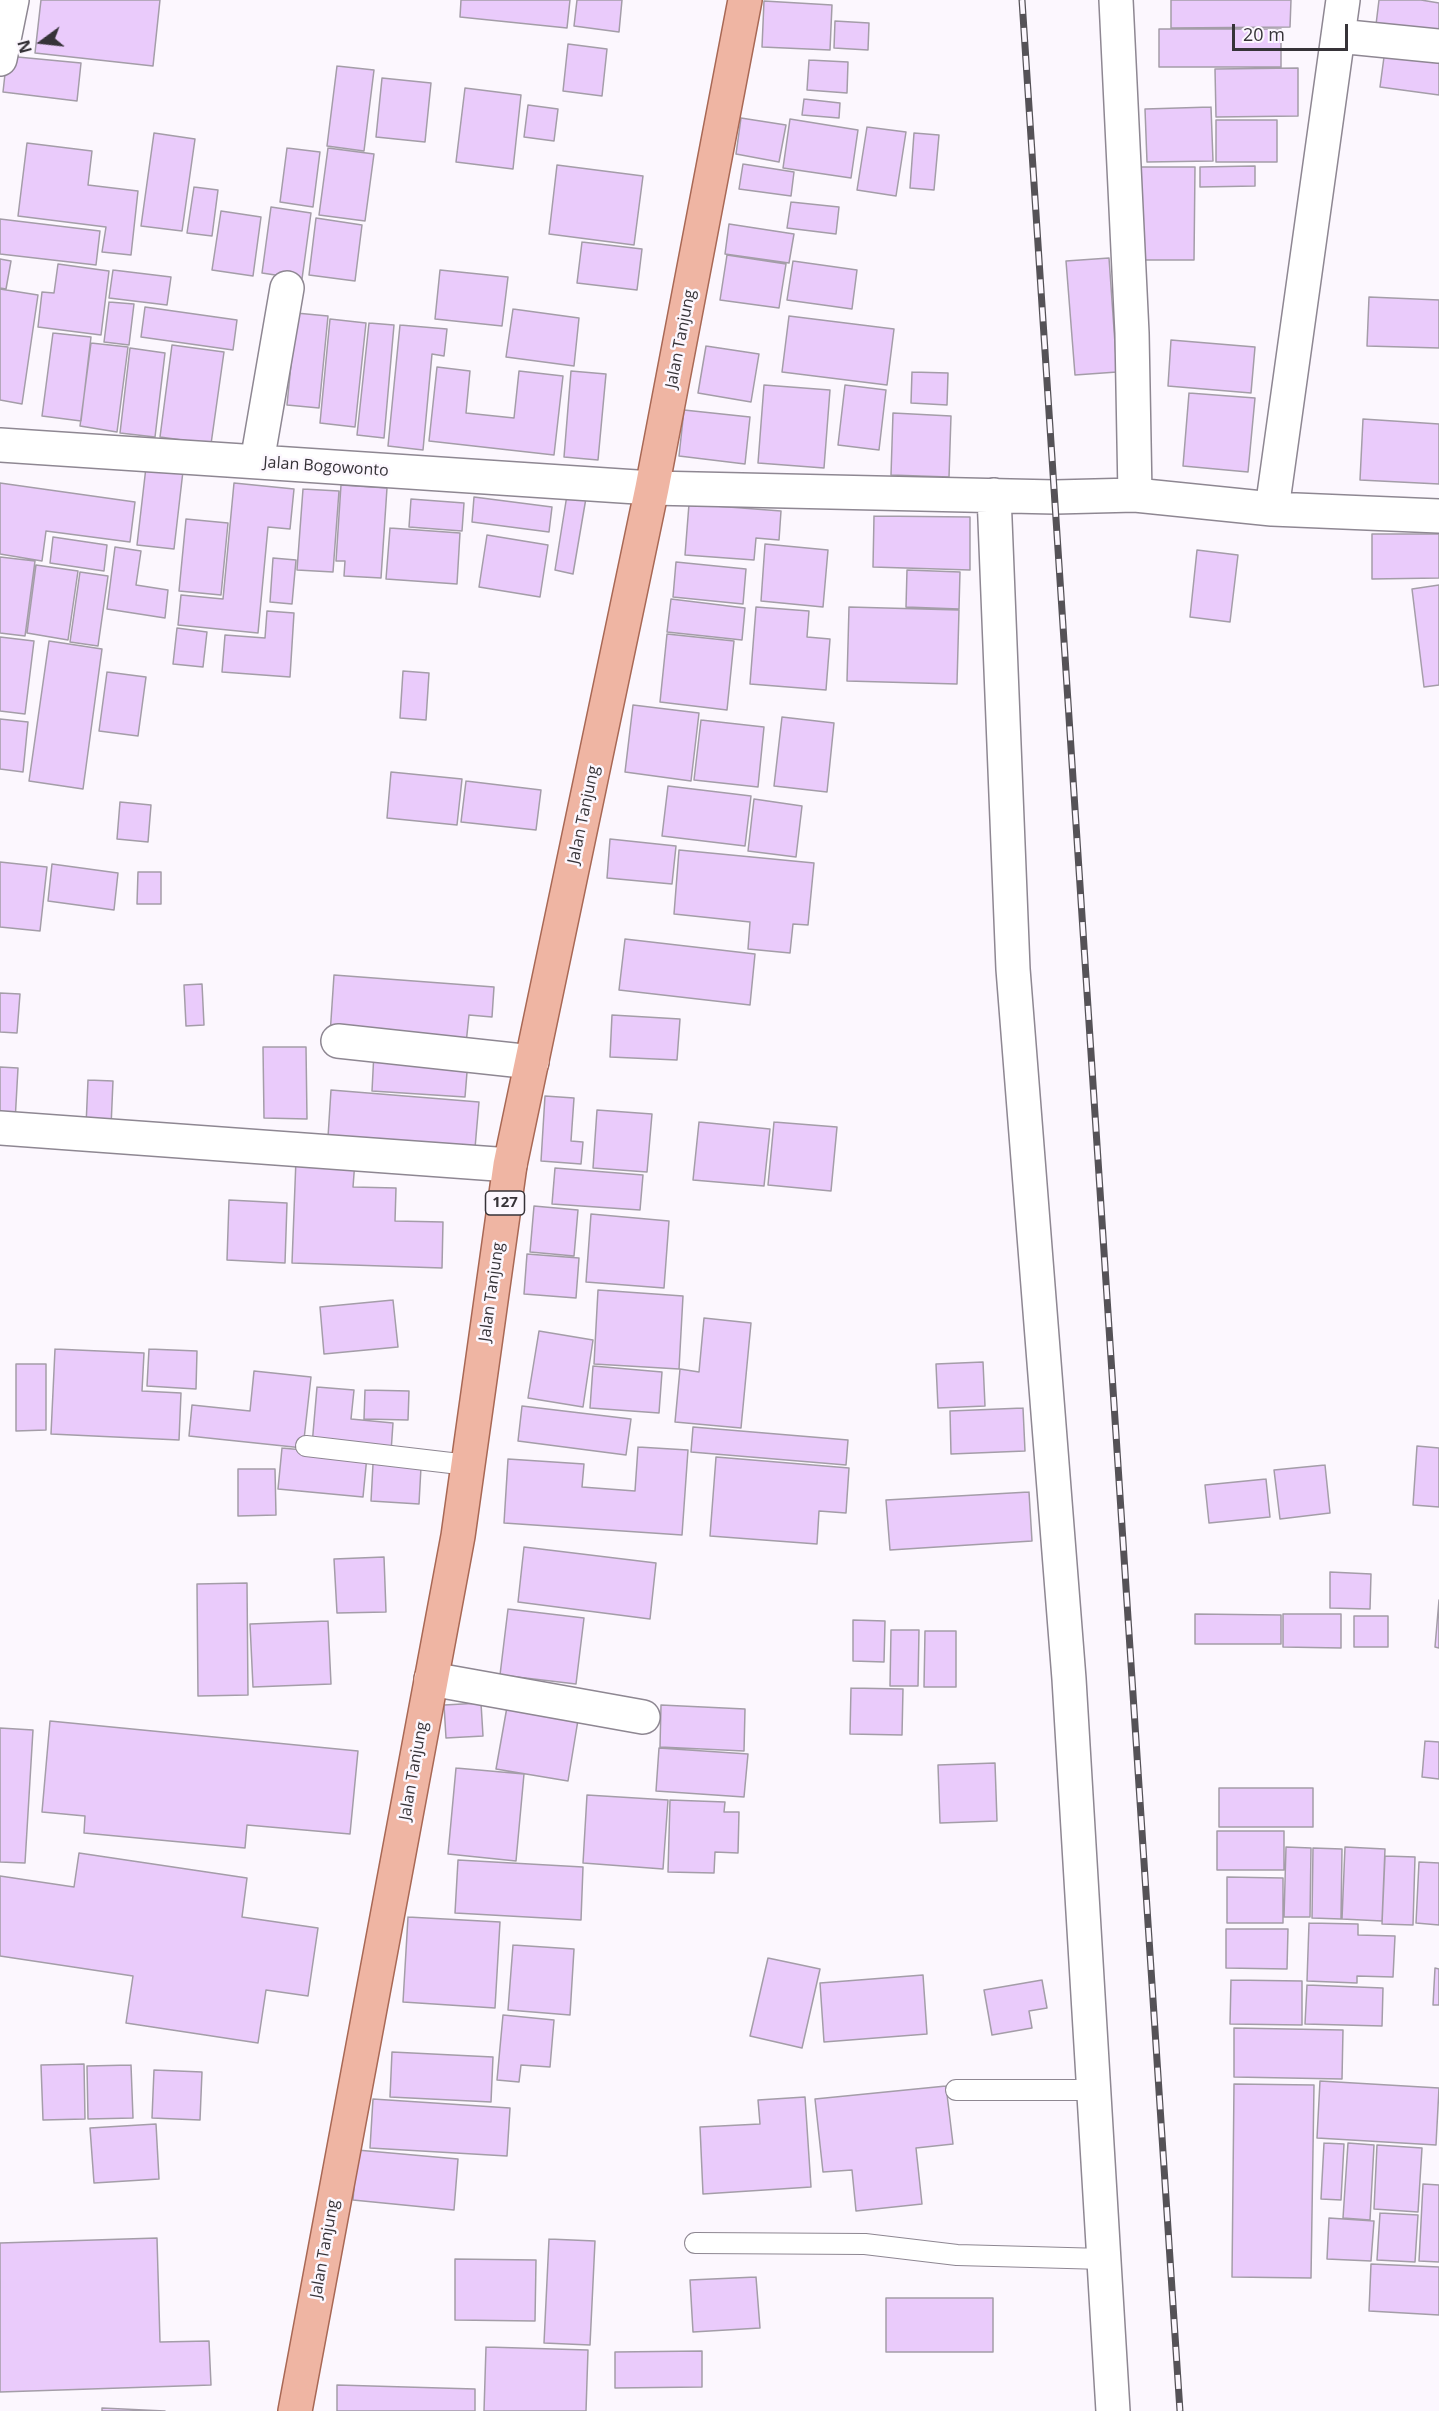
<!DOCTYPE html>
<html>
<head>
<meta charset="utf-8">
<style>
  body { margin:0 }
  #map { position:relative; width:1439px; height:2411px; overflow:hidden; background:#fcf7fe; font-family:"Open Sans",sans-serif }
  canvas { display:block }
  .north { position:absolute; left:12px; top:12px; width:60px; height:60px; -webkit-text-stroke:4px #fcf7fe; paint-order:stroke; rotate:255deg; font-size:16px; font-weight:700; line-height:24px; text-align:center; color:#363338 }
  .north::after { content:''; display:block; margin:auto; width:21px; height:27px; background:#363338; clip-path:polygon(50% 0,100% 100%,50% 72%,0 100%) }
  .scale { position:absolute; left:1232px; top:24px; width:116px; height:27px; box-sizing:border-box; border:3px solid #363338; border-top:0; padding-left:8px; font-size:18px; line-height:21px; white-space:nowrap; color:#363338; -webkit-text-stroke:4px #fcf7fe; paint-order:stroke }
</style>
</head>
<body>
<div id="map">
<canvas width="1439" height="2411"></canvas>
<div class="north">N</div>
<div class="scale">20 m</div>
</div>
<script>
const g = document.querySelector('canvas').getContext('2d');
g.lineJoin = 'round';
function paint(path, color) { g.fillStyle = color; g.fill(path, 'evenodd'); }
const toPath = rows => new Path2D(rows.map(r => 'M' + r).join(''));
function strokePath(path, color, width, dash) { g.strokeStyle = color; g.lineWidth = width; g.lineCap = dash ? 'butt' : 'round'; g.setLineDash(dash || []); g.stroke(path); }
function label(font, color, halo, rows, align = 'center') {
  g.font = font + ' "Open Sans",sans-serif'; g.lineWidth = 5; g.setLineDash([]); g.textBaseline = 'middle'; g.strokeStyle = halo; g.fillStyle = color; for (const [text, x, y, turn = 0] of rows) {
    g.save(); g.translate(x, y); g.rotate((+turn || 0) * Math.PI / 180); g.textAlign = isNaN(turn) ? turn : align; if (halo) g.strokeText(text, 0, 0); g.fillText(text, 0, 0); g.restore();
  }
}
const building = toPath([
  [41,0,160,0,153,66,35,53,41,0],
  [461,0,570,0,567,28,460,17,461,0],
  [577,0,622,0,619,32,574,26,577,0],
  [1171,0,1291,0,1290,27,1171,28,1171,0],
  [1379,0,1421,0,1439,3,1439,42,1375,33,1379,0],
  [764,1,832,5,830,50,762,47,764,1],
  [835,21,869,23,868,50,834,48,835,21],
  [1159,29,1281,29,1281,67,1159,67,1159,29],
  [1386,42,1439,49,1439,95,1380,87,1386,42],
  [568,44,607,49,602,96,563,91,568,44],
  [7,56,81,63,77,101,3,92,7,56],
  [809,60,848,62,847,93,807,90,809,60],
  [337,66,374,70,364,151,327,146,337,66],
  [1298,68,1298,116,1216,117,1215,69,1298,68],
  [382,78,431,83,425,142,376,137,382,78],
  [465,88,521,95,513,169,456,162,465,88],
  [804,99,840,103,839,118,802,115,804,99],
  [528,105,558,109,554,141,524,137,528,105],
  [1211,107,1213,161,1147,162,1145,109,1211,107],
  [741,118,786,125,779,162,736,154,741,118],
  [790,119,858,130,851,178,783,168,790,119],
  [1216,120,1277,120,1277,162,1216,162,1216,120],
  [867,127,906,132,896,196,857,190,867,127],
  [154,133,195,139,182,231,141,226,154,133],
  [914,133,939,135,934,190,910,188,914,133],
  [27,143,92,151,88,185,138,191,131,255,102,252,106,227,18,216,27,143],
  [287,148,320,152,313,207,280,202,287,148],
  [328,148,374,154,365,221,319,215,328,148],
  [743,164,794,172,791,196,739,189,743,164],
  [557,165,643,176,634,245,549,234,557,165],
  [1255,166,1255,186,1200,187,1200,167,1255,166],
  [1136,167,1195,167,1194,260,1136,260,1136,167],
  [194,187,218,190,212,236,187,233,194,187],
  [791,202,839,207,836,234,787,228,791,202],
  [271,207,311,213,302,279,262,273,271,207],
  [221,211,261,217,253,276,212,270,221,211],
  [316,218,362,225,355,281,309,275,316,218],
  [0,219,100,231,96,265,0,254,0,219],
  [729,224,794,234,789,263,725,254,729,224],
  [582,242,642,249,637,290,577,283,582,242],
  [727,255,786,264,779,308,720,300,727,255],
  [1109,258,1117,372,1075,375,1066,261,1109,258],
  [0,259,11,261,6,289,0,288,0,259],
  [793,261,857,270,852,309,787,300,793,261],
  [58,264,109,271,101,335,38,327,42,292,54,293,58,264],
  [113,270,171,277,167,305,109,298,113,270],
  [440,270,508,277,502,326,435,319,440,270],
  [0,289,38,295,22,404,0,400,0,289],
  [1369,297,1439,300,1439,348,1367,346,1369,297],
  [109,302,134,304,129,345,104,342,109,302],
  [145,307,237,320,233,350,141,337,145,307],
  [513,309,579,318,574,366,506,357,513,309],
  [296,313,328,316,319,408,287,405,296,313],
  [789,316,894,329,887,385,782,372,789,316],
  [330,319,366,323,355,427,320,423,330,319],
  [369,323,394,325,384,438,357,435,369,323],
  [400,325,447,329,444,356,432,354,423,450,388,446,400,325],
  [53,333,91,337,81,421,42,416,53,333],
  [1171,340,1255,347,1251,393,1168,386,1171,340],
  [91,343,128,347,117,432,80,426,91,343],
  [172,345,224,352,211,444,160,437,172,345],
  [706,346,759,354,751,402,698,393,706,346],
  [130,348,165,353,155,437,120,433,130,348],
  [437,367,470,371,466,413,514,418,519,371,563,376,554,455,429,441,437,367],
  [571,371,606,374,598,460,564,457,571,371],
  [912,372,948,373,947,405,911,403,912,372],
  [764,385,830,390,824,468,758,463,764,385],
  [845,385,886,390,879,450,838,445,845,385],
  [1189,393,1255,398,1248,472,1183,466,1189,393],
  [684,410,750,417,745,464,679,456,684,410],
  [893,413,951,416,949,477,891,475,893,413],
  [1363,419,1439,424,1439,484,1360,480,1363,419],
  [146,467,183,471,174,549,137,545,146,467],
  [0,483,135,502,130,542,46,531,42,561,0,554,0,483],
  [234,483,294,489,290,529,268,527,258,633,178,625,181,595,223,599,234,483],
  [341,485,387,488,381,578,344,576,345,561,336,561,341,485],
  [303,489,339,491,333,572,297,570,303,489],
  [567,495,586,498,573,574,555,570,567,495],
  [474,497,552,507,549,532,472,522,474,497],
  [411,499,464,503,462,531,409,527,411,499],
  [689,504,781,511,779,540,756,538,754,560,685,555,689,504],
  [874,516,970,517,970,570,873,567,874,516],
  [186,519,228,523,221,595,179,591,186,519],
  [390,528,460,533,457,584,386,579,390,528],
  [1372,534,1439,534,1439,578,1372,579,1372,534],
  [487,535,548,545,540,597,479,587,487,535],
  [53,537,107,545,104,571,50,563,53,537],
  [765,544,828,550,823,607,761,601,765,544],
  [115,547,141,551,136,585,168,590,165,618,107,609,115,547],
  [1197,550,1238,555,1230,622,1190,617,1197,550],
  [0,557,35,561,25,636,0,633,0,557],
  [273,558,296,560,292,604,270,602,273,558],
  [676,562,746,569,743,604,673,597,676,562],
  [36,565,78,571,68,640,27,633,36,565],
  [907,570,960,572,959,609,906,607,907,570],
  [80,572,108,576,98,646,70,642,80,572],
  [1439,585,1439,685,1424,687,1412,589,1439,585],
  [671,599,745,608,742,640,667,632,671,599],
  [756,607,809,611,807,637,830,639,826,690,750,684,756,607],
  [849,607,959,610,957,684,847,681,849,607],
  [267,611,294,613,290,677,222,672,225,635,265,638,267,611],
  [177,628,207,632,203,667,173,664,177,628],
  [667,634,734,641,727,710,660,702,667,634],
  [0,637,34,641,25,714,0,711,0,637],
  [49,641,102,649,83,789,29,781,49,641],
  [403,671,429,673,426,720,400,718,403,671],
  [107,672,146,677,138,736,99,731,107,672],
  [633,705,699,713,691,781,625,772,633,705],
  [782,717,834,723,827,792,774,786,782,717],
  [0,719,28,722,23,772,0,769,0,719],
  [701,720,764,727,758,787,694,780,701,720],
  [391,772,462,779,457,825,387,818,391,772],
  [466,781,541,790,536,830,461,822,466,781],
  [668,786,751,796,745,846,662,836,668,786],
  [754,799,802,806,796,857,748,851,754,799],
  [120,802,151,805,148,842,117,839,120,802],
  [610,839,676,846,672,884,607,878,610,839],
  [679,850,814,863,808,925,793,924,790,953,748,949,750,922,674,914,679,850],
  [0,862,47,867,40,931,0,927,0,862],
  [52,864,118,873,114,910,48,901,52,864],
  [138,872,161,872,161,904,137,904,138,872],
  [625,939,755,954,750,1005,619,990,625,939],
  [334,975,494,987,492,1017,469,1015,466,1044,330,1035,334,975],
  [202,984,204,1025,186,1026,184,985,202,984],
  [0,993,20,994,17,1033,0,1032,0,993],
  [612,1015,680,1019,677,1060,610,1057,612,1015],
  [263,1047,306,1047,307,1119,264,1118,263,1047],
  [374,1052,468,1060,465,1097,372,1091,374,1052],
  [0,1067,18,1068,15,1122,0,1121,0,1067],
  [88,1080,113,1081,111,1127,86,1126,88,1080],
  [331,1090,479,1102,475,1148,328,1137,331,1090],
  [545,1096,574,1098,571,1141,583,1142,581,1164,541,1161,545,1096],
  [597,1110,652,1114,647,1172,593,1168,597,1110],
  [699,1122,770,1129,764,1186,693,1180,699,1122],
  [774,1122,837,1127,831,1191,768,1185,774,1122],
  [296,1159,355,1161,353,1187,396,1188,395,1221,443,1222,442,1268,292,1263,296,1159],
  [555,1168,643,1175,640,1210,552,1204,555,1168],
  [229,1200,287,1203,285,1263,227,1260,229,1200],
  [534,1206,578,1210,574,1256,530,1252,534,1206],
  [591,1214,669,1221,664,1288,586,1282,591,1214],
  [527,1254,579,1258,576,1298,524,1294,527,1254],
  [598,1290,683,1296,679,1369,594,1364,598,1290],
  [393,1300,398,1347,324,1354,320,1307,393,1300],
  [704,1318,751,1323,741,1428,675,1422,680,1369,699,1372,704,1318],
  [539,1331,593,1340,583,1407,528,1398,539,1331],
  [55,1349,144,1353,142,1391,181,1393,179,1440,51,1434,55,1349],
  [149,1349,197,1351,196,1389,147,1386,149,1349],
  [983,1362,985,1406,938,1408,936,1364,983,1362],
  [16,1364,46,1364,46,1430,16,1431,16,1364],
  [593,1366,662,1372,659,1413,590,1408,593,1366],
  [254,1371,311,1377,303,1448,189,1436,192,1405,250,1411,254,1371],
  [317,1387,354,1390,351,1419,393,1423,391,1452,312,1445,317,1387],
  [365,1390,409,1391,408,1420,364,1419,365,1390],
  [522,1406,631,1419,626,1455,518,1441,522,1406],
  [1023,1408,1025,1451,951,1454,950,1411,1023,1408],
  [693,1427,848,1440,846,1465,691,1452,693,1427],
  [1417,1446,1439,1448,1439,1507,1413,1505,1417,1446],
  [638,1447,688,1450,682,1535,504,1523,508,1459,584,1464,582,1487,635,1491,638,1447],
  [282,1448,367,1456,363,1497,278,1489,282,1448],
  [716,1457,849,1468,846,1513,819,1511,817,1544,710,1536,716,1457],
  [373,1464,421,1467,419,1504,371,1501,373,1464],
  [1325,1465,1330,1513,1280,1519,1274,1470,1325,1465],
  [238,1469,275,1469,276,1515,238,1516,238,1469],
  [1266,1479,1270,1517,1209,1523,1205,1485,1266,1479],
  [1029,1492,1032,1541,890,1550,886,1500,1029,1492],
  [524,1547,656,1563,650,1619,518,1602,524,1547],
  [384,1557,386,1612,337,1613,334,1559,384,1557],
  [1330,1572,1371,1574,1370,1609,1330,1608,1330,1572],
  [247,1583,248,1695,198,1696,197,1584,247,1583],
  [1439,1600,1439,1648,1435,1647,1439,1600],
  [508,1609,584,1618,576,1684,500,1675,508,1609],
  [1195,1614,1281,1615,1281,1644,1195,1644,1195,1614],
  [1283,1614,1341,1614,1341,1648,1283,1647,1283,1614],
  [1354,1616,1388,1616,1388,1647,1354,1647,1354,1616],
  [853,1620,885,1621,884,1662,853,1661,853,1620],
  [328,1621,331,1684,253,1687,250,1624,328,1621],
  [891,1630,919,1630,918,1686,890,1686,891,1630],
  [925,1631,956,1631,956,1687,924,1687,925,1631],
  [851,1688,903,1689,902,1735,850,1734,851,1688],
  [481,1703,483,1736,446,1738,444,1705,481,1703],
  [661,1705,745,1709,744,1751,660,1747,661,1705],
  [507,1707,578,1720,568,1781,496,1769,507,1707],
  [50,1721,358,1751,350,1834,247,1825,245,1848,84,1833,85,1816,42,1812,50,1721],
  [0,1728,33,1730,25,1863,0,1862,0,1728],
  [1425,1741,1439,1742,1439,1779,1422,1777,1425,1741],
  [659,1748,748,1754,744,1797,656,1791,659,1748],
  [995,1763,997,1821,940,1823,938,1765,995,1763],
  [456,1768,524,1774,516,1861,448,1854,456,1768],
  [1219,1788,1313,1788,1313,1827,1219,1827,1219,1788],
  [587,1795,668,1800,663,1869,583,1863,587,1795],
  [670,1800,725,1802,724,1812,739,1812,738,1853,715,1852,714,1873,668,1872,670,1800],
  [1217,1831,1284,1831,1284,1870,1217,1870,1217,1831],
  [1286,1847,1311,1848,1310,1917,1284,1917,1286,1847],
  [1345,1847,1385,1849,1382,1921,1342,1919,1345,1847],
  [1313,1848,1342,1849,1341,1919,1312,1918,1313,1848],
  [79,1853,247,1878,242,1917,318,1928,308,1996,266,1990,258,2043,126,2023,133,1976,0,1956,0,1876,74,1887,79,1853],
  [1385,1856,1415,1857,1413,1925,1382,1924,1385,1856],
  [458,1860,583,1867,581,1920,455,1913,458,1860],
  [1419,1862,1439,1863,1439,1925,1416,1923,1419,1862],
  [1227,1877,1283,1878,1283,1923,1227,1923,1227,1877],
  [408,1917,500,1922,495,2008,403,2002,408,1917],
  [1309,1923,1358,1924,1358,1935,1395,1936,1393,1977,1357,1976,1357,1983,1307,1981,1309,1923],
  [1226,1929,1288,1929,1287,1969,1226,1968,1226,1929],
  [513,1945,574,1949,570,2015,508,2010,513,1945],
  [768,1958,820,1969,802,2048,750,2036,768,1958],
  [1435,1968,1439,1969,1439,2005,1433,2005,1435,1968],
  [923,1975,927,2034,824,2042,820,1983,923,1975],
  [1042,1980,1047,2008,1029,2011,1032,2028,992,2035,984,1990,1042,1980],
  [1231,1980,1302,1981,1302,2025,1230,2024,1231,1980],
  [1307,1985,1383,1988,1382,2026,1305,2024,1307,1985],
  [503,2015,554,2020,550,2067,521,2065,519,2082,497,2080,503,2015],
  [1234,2028,1343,2030,1342,2079,1234,2077,1234,2028],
  [392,2052,493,2057,491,2102,390,2097,392,2052],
  [84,2064,85,2119,43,2120,41,2065,84,2064],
  [131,2065,133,2118,88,2119,87,2066,131,2065],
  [154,2070,202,2072,200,2120,152,2118,154,2070],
  [1320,2081,1439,2088,1436,2145,1317,2138,1320,2081],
  [1234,2084,1314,2085,1311,2278,1232,2277,1234,2084],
  [946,2086,953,2144,916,2148,922,2204,856,2211,852,2170,823,2172,815,2099,946,2086],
  [805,2097,811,2187,703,2194,700,2127,760,2124,758,2100,805,2097],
  [373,2099,510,2108,507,2156,370,2148,373,2099],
  [156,2124,159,2179,94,2183,90,2128,156,2124],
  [1324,2143,1344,2144,1341,2200,1321,2199,1324,2143],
  [1348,2143,1374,2145,1370,2220,1343,2218,1348,2143],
  [1377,2145,1422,2148,1418,2212,1374,2209,1377,2145],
  [357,2150,458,2159,454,2210,353,2200,357,2150],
  [1423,2184,1439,2185,1439,2262,1419,2261,1423,2184],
  [1380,2213,1418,2215,1415,2262,1377,2260,1380,2213],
  [1329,2218,1374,2221,1371,2261,1327,2259,1329,2218],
  [157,2238,160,2342,209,2341,211,2385,0,2392,0,2243,157,2238],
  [549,2239,595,2241,590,2345,544,2343,549,2239],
  [455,2259,536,2260,535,2321,455,2320,455,2259],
  [1371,2264,1439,2267,1439,2315,1369,2311,1371,2264],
  [756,2277,760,2328,693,2332,690,2280,756,2277],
  [886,2298,993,2298,993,2352,886,2352,886,2298],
  [486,2347,588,2350,586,2411,484,2411,486,2347],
  [702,2351,702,2387,615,2388,615,2352,702,2351],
  [337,2385,475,2389,475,2411,337,2411,337,2385],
  [102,2408,165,2411,102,2411,102,2408]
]);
paint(building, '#eacbfb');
strokePath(building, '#a49da8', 1.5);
const lane = toPath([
  [306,1446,468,1465],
  [956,2090,1093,2090],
  [695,2243,865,2244,957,2255,1104,2259]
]);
const street = toPath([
  [1116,0,1132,333,1135,495],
  [1338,36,1439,46],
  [0,59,12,0],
  [0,445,652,488,1055,497,1135,495,1272,509,1439,516],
  [257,462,287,288],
  [994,495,1013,969,1069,1679,1113,2411],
  [1272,509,1343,0],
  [338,1041,532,1062],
  [0,1128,510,1165],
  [431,1679,643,1717]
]);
const primary = toPath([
  [295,2411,458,1536,510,1165,652,488,745,0]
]);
strokePath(lane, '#8e8792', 22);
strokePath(street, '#8e8792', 36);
strokePath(primary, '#a86855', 36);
strokePath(lane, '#fff', 20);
strokePath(street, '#fff', 33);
strokePath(primary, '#efb5a3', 33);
const rail = toPath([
  [1022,0,1180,2411]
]);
strokePath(rail, '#555257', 7);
strokePath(rail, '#fcf7fe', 4.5, [14]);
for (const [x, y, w] of [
  [505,1203,39]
]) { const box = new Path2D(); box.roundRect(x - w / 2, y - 12, w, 24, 4.5); g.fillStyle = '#fcf7fe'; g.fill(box); strokePath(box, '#363338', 1.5); }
label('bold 15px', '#363338', null, [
  ["127",505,1203]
]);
label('16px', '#363338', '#fcf7fe', [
  ["Jalan Tanjung",681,339,-79],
  ["Jalan Bogowonto",326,467,4],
  ["Jalan Tanjung",584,815,-78],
  ["Jalan Tanjung",492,1292,-82],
  ["Jalan Tanjung",414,1771,-80],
  ["Jalan Tanjung",325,2249,-80]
]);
</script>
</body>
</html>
